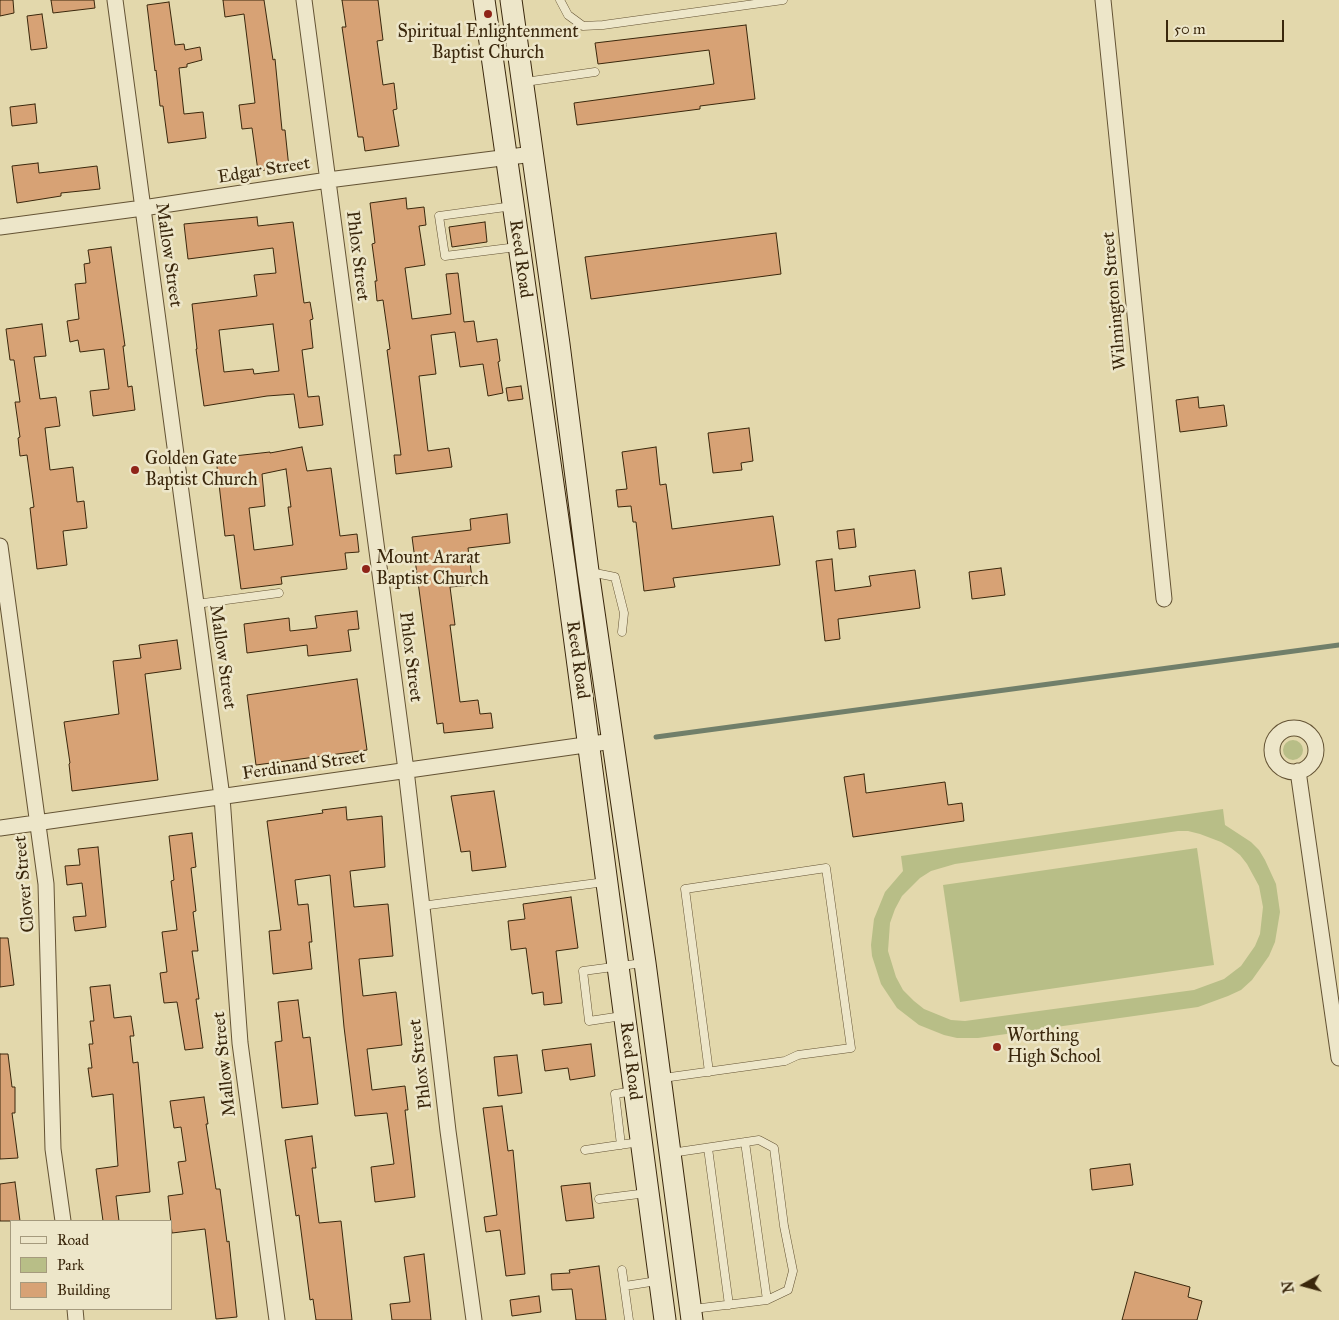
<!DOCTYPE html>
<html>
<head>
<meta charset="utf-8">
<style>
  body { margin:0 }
  #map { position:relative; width:1339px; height:1320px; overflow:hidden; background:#e3d8ac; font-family:"IM FELL Great Primer",serif }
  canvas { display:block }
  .legend { position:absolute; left:10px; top:1220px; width:162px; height:90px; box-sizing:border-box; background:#ede6c9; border:1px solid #a59a7d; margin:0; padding:6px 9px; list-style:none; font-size:15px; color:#3a270c }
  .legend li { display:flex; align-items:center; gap:10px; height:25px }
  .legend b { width:25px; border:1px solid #a59a7d }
  .north { position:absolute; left:1279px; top:1260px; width:50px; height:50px; -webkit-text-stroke:4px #ede6c9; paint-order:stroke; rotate:263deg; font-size:14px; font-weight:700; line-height:20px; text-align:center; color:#3a270c }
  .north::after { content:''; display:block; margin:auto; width:18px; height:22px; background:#3a270c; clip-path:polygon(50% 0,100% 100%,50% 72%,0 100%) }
  .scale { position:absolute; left:1166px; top:20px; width:118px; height:22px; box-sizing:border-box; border:2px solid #3a270c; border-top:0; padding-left:6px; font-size:15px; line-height:18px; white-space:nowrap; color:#3a270c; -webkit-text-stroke:4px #ede6c9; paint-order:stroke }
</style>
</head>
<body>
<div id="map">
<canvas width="1339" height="1320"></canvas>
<ul class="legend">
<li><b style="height:6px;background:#ede6c9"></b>Road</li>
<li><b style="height:14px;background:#b8be87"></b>Park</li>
<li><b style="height:14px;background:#d7a275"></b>Building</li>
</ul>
<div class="north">N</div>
<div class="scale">50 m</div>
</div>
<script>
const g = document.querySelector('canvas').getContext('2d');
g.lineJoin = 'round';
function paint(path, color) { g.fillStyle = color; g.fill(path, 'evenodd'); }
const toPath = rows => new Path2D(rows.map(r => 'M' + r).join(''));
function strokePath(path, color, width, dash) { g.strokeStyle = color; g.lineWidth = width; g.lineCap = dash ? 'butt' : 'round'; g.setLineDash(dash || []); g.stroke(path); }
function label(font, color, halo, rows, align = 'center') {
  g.font = font + ' "IM FELL Great Primer",serif'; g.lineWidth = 5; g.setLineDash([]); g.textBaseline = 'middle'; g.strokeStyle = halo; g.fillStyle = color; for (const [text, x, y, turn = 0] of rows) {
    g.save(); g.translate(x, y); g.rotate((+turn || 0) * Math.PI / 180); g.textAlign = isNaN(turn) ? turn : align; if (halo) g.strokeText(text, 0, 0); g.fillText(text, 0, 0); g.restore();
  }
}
paint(toPath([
  '1283 750a10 10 0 1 1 20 0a10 10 0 1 1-20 0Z',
  [1223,809,1225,825,1251,842,1259,850,1265,860,1276,884,1280,912,1275,942,1269,956,1252,980,1241,990,1228,996,1198,1007,978,1038,957,1038,944,1035,919,1025,897,1008,881,984,872,956,871,945,874,919,885,892,903,871,901,856],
  [1178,831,1188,831,1200,834,1221,842,1231,848,1240,855,1247,864,1259,886,1263,907,1260,934,1255,946,1241,966,1224,979,1194,990,965,1021,951,1020,924,1009,914,1001,903,990,896,977,888,951,890,923,895,909,902,896,920,878,931,871,955,864],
  [1197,848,1214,965,960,1002,943,885]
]), '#b8be87');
strokePath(toPath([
  [656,737,1339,645]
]), '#717f6a', 5);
const building = toPath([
  [0,0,13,0,14,13,0,16,0,0],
  [51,0,94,0,95,8,53,13,51,0],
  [223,0,264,0,273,60,275,59,282,130,285,130,289,168,258,171,252,128,242,129,239,105,255,103,244,14,225,17,223,0],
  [342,0,378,0,383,40,377,41,383,85,394,83,397,109,393,110,399,146,365,151,363,137,358,137,342,27,346,27,342,0],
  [169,2,175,45,184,44,185,50,200,47,202,60,187,64,187,67,179,68,184,114,203,112,206,138,168,143,163,106,160,106,156,70,155,71,147,5,169,2],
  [42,14,47,48,31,50,27,16,42,14],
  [746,25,755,99,700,106,700,109,577,125,574,103,714,84,709,50,598,64,595,43,746,25],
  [35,104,37,123,12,126,10,107,35,104],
  [38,163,39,173,97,166,100,189,61,193,61,196,17,203,12,166,38,163],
  [406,198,407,209,424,207,426,225,419,226,425,265,405,268,412,319,451,314,446,274,458,273,464,322,474,321,477,342,497,339,500,361,498,362,503,393,488,396,483,364,460,367,455,332,431,335,436,374,419,376,428,451,449,448,452,467,396,474,394,455,401,455,387,350,390,349,383,300,377,301,375,281,377,281,372,244,375,243,370,203,406,198],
  [257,217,258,226,293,222,304,303,310,302,313,319,310,320,313,348,302,350,308,397,319,396,323,425,299,428,294,394,267,396,204,406,196,349,197,349,192,304,257,296,254,275,276,273,273,248,188,259,184,224,257,217],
  [273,324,279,371,254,374,253,369,224,372,219,330,273,324],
  [485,222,487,242,452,247,449,227,485,222],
  [776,233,781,274,591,299,585,257,776,233],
  [111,247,125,346,123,346,128,387,132,386,135,410,93,416,90,391,109,389,104,349,80,352,78,340,70,342,67,321,79,319,75,284,86,283,84,264,90,263,88,250,111,247],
  [42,324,46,356,34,357,40,399,56,397,60,426,45,428,50,470,73,467,77,502,84,501,87,528,63,531,67,565,37,569,30,508,34,507,27,455,20,456,18,438,20,437,15,402,20,402,14,360,10,360,6,329,42,324],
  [521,386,523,399,508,401,506,388,521,386],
  [1198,397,1199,408,1224,405,1227,426,1180,432,1176,400,1198,397],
  [749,428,753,461,741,463,742,470,713,473,708,433,749,428],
  [302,447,307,471,331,468,340,536,357,534,359,552,345,553,347,569,281,577,282,584,241,589,234,535,225,536,216,458,270,452,270,453,302,447],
  [286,469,291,507,288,507,293,545,254,550,249,508,265,506,262,474,286,469],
  [656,447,660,485,666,484,672,529,773,516,780,565,673,578,675,587,644,591,636,522,633,522,631,506,618,507,616,490,627,489,622,452,656,447],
  [507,514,510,543,468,548,473,585,450,587,455,625,450,625,460,702,478,700,480,714,491,713,493,728,444,733,443,723,437,724,412,537,471,530,470,519,507,514],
  [854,529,856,547,839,549,837,531,854,529],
  [832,559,835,591,871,586,869,576,915,570,920,608,838,619,840,639,825,641,816,561,832,559],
  [1001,568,1005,595,972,599,969,572,1001,568],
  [357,611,359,629,348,630,351,651,308,656,307,645,247,653,244,624,289,618,290,631,317,628,315,616,357,611],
  [177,640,181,669,145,674,158,780,72,791,69,764,70,763,64,722,119,714,113,661,141,658,139,645,177,640],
  [357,679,367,750,256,765,247,695,357,679],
  [864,774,866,793,945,782,948,805,962,803,964,821,853,837,844,777,864,774],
  [494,791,506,867,472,871,470,851,461,852,451,796,494,791],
  [346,807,347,820,382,816,385,867,350,871,354,907,388,904,393,956,359,959,363,996,396,992,402,1045,367,1049,372,1090,405,1086,408,1110,405,1110,415,1197,375,1202,371,1167,394,1164,387,1113,355,1116,344,1027,330,875,295,880,298,905,308,904,312,942,309,942,312,969,273,974,269,931,281,930,267,821,323,813,322,810,346,807],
  [192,833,196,867,191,868,196,911,193,912,198,951,192,951,199,999,196,999,203,1048,185,1050,177,1002,164,1003,160,973,167,972,162,932,177,930,171,881,174,880,169,836,192,833],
  [98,847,106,927,75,931,73,917,86,916,82,883,67,885,65,866,80,865,78,849,98,847],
  [571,897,578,948,556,951,562,1003,544,1005,543,992,532,994,526,948,511,950,508,921,525,919,523,904,571,897],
  [0,938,8,938,14,985,0,987,0,938],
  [110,985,114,1018,131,1016,134,1036,130,1036,133,1063,138,1062,150,1192,116,1196,119,1221,103,1221,96,1169,118,1166,113,1094,92,1097,88,1068,92,1068,89,1044,93,1044,90,1021,94,1021,90,987,110,985],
  [298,1000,303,1038,310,1037,318,1104,282,1108,275,1042,282,1041,278,1002,298,1000],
  [591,1044,595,1076,570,1080,568,1068,545,1071,542,1050,591,1044],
  [0,1054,8,1054,12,1087,15,1087,15,1113,12,1113,18,1158,0,1159,0,1054],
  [517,1055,522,1093,498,1096,494,1057,517,1055],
  [204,1097,208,1124,206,1124,216,1189,220,1189,227,1242,229,1241,237,1317,216,1319,205,1229,172,1233,168,1196,183,1194,178,1162,186,1161,181,1127,174,1128,170,1101,204,1097],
  [502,1106,508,1151,513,1150,525,1274,506,1276,500,1230,486,1232,484,1217,497,1215,483,1108,502,1106],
  [312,1136,316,1168,312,1168,319,1223,341,1221,352,1320,316,1320,313,1299,310,1300,299,1215,296,1216,285,1140,312,1136],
  [1130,1164,1133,1185,1092,1190,1090,1169,1130,1164],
  [15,1182,20,1221,0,1221,0,1184,15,1182],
  [590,1183,594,1218,566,1221,561,1186,590,1183],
  [424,1254,431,1320,392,1320,390,1304,410,1302,404,1257,424,1254],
  [599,1266,606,1320,576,1320,572,1289,552,1290,551,1274,570,1273,569,1270,599,1266],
  [1135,1272,1190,1287,1188,1297,1202,1301,1197,1320,1122,1320,1135,1272],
  [539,1296,541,1312,512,1316,510,1300,539,1296]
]);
paint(building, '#d7a275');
strokePath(building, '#3a270c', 1);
const lane = toPath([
  [560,0,568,15,583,26,603,25,783,0],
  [525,82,595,72],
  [513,206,439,216,445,256,517,247],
  [590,572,615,577,624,613,622,632],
  [196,604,279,593],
  [421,906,605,882],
  [622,1016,589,1021,583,971,643,963],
  [663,1078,785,1061,798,1055,851,1048,826,868,685,889,709,1072],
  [745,1142,767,1300],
  [621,1145,615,1094,634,1091],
  [708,1148,729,1305],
  [585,1150,640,1142],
  [671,1153,759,1140,774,1148,784,1226,793,1271,788,1290,767,1300,693,1309],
  [599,1199,647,1193],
  [622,1270,629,1320],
  [625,1286,657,1281]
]);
const street = toPath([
  [115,0,222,797,240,1043,277,1320],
  [304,0,406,770,448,1131,474,1320],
  [1103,0,1164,599],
  [0,227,143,208,328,180,533,154],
  [0,546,46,884,53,1149,63,1221],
  '1272 750a22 22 0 1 1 44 0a22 22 0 1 1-44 0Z',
  [1298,771,1339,1058],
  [0,828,613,741],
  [75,1309,76,1320]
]);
const secondary = toPath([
  [484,0,566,575,665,1320],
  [511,0,559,344,588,571,645,963,692,1320]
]);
strokePath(lane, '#645334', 9);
strokePath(street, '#645334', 17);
strokePath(secondary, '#3a270c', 23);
strokePath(lane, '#ede6c9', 8);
strokePath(street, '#ede6c9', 15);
strokePath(secondary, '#ede6c9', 21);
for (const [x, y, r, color] of [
  [488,14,5,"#8f2418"],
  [135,470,5,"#8f2418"],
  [366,569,5,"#8f2418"],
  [997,1047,5,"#8f2418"]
]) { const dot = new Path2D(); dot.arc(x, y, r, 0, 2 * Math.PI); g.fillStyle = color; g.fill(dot); strokePath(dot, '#ede6c9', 2); }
label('18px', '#3a270c', '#ede6c9', [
  ["Spiritual Enlightenment",488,33,"center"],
  ["Baptist Church",488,54,"center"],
  ["Golden Gate",145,460],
  ["Baptist Church",145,481],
  ["Mount Ararat",376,559],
  ["Baptist Church",376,580],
  ["Worthing",1007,1037],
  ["High School",1007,1058]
], 'left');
label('18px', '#3a270c', '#ede6c9', [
  ["Edgar Street",264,171,-9],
  ["Mallow Street",168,255,82],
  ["Phlox Street",357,256,83],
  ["Reed Road",520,259,82],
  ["Wilmington Street",1115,301,-95],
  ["Mallow Street",222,657,82],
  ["Phlox Street",410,657,83],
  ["Reed Road",577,660,82],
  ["Ferdinand Street",304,766,-8],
  ["Clover Street",25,884,-95],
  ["Reed Road",630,1061,83],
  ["Mallow Street",225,1064,-96],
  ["Phlox Street",421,1064,-97]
]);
</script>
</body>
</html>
